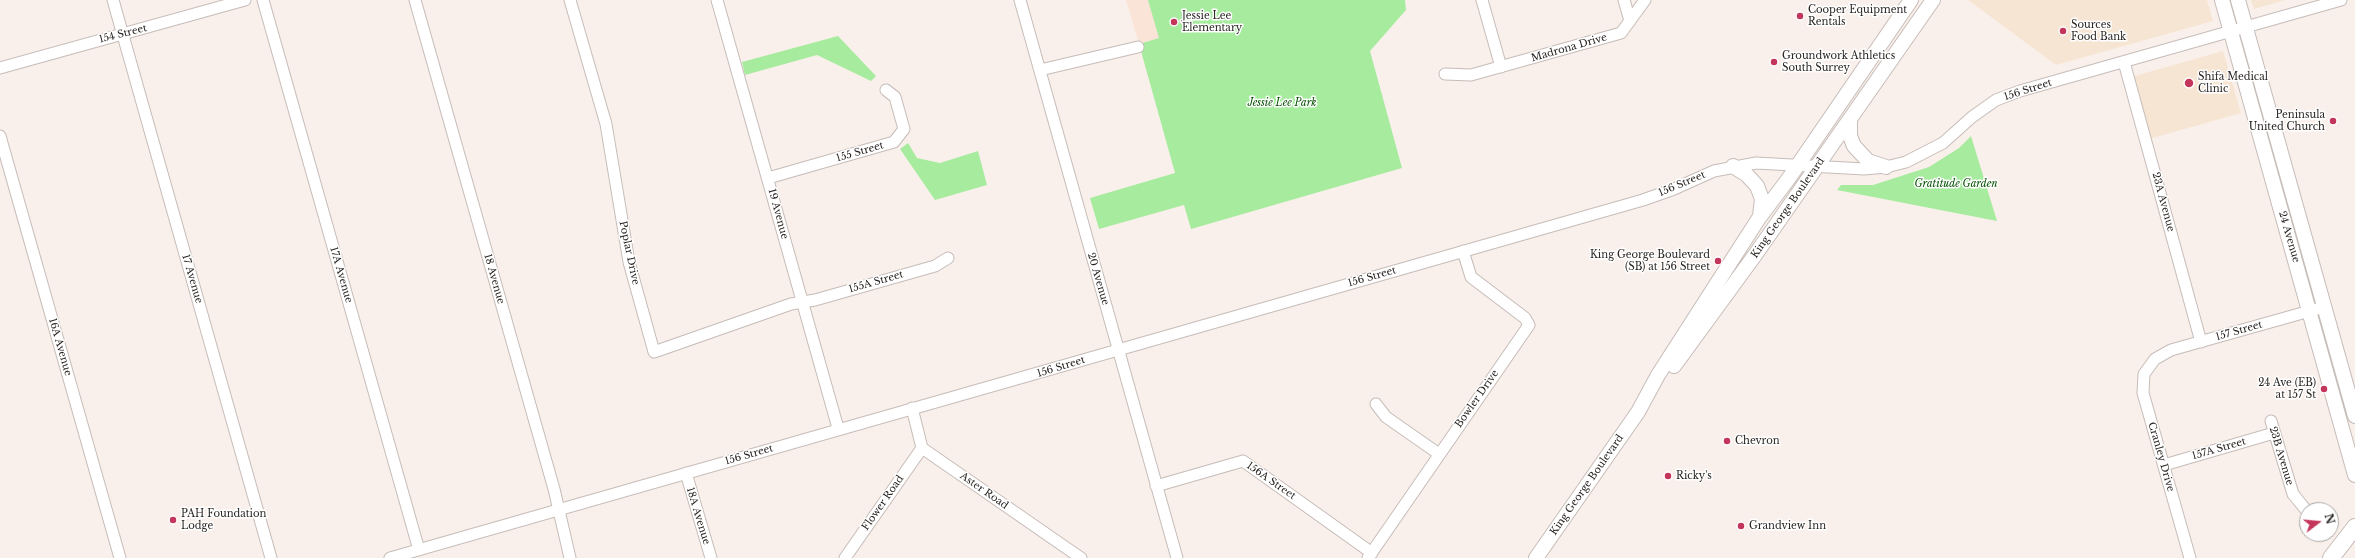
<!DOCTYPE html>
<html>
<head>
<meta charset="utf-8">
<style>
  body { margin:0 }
  #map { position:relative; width:2355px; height:558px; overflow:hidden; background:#faf0eb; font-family:"Libre Baskerville",serif }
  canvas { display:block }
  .north { position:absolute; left:2299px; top:502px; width:40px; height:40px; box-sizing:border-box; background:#fff; border:1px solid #a9a8a7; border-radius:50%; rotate:74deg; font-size:11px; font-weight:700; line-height:16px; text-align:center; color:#292523 }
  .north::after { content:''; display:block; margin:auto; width:14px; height:18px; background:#c4355b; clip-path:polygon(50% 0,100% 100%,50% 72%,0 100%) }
</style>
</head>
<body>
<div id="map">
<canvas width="2355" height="558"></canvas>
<div class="north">N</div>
</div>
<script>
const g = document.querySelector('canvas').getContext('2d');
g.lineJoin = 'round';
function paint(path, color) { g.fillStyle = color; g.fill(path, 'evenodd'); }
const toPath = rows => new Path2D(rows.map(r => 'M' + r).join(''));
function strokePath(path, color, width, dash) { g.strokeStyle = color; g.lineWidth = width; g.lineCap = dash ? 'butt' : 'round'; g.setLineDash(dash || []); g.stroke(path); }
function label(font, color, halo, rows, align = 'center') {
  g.font = font + ' "Libre Baskerville",serif'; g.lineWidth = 3; g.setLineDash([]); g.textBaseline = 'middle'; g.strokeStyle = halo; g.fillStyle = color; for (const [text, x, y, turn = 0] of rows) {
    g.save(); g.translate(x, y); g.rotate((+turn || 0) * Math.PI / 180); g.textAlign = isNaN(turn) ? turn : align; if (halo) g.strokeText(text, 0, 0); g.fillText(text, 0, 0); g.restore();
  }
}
paint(toPath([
  [1968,0,2207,0,2213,21,2056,65],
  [2251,0,2285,0,2254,9],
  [2223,51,2241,113,2149,139,2131,77]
]), '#f6e5d3');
paint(toPath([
  [1126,0,1293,0,1139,44]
]), '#fae3d7');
paint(toPath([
  [1148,0,1405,0,1406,10,1370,51,1402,168,1191,229,1184,205,1099,229,1090,198,1175,173,1139,44,1159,38],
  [838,36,876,76,871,81,817,55,745,75,742,62],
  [1971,136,1997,221,1837,190,1841,185,1873,185,1929,167,1959,148],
  [908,143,917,158,940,163,978,151,987,185,935,200,900,149]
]), '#a7eb9f');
const minor = toPath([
  [113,0,271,558],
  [263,0,419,550],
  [415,0,554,489,570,558],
  [570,0,606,124,629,262,654,352,791,304,815,300,935,266,948,258],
  [717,0,838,428],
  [1020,0,1177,558],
  [1482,0,1501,67],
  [1624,0,1630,21],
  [2124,62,2201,342],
  [0,68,245,0],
  [1040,70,1138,47],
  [1445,74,1471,75,1621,33,1645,0],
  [0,136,120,558],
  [768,178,894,142,904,129,895,97,886,90],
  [1376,404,1386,417,1439,454],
  [912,408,922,448,1081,558],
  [2271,421,2293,494,2306,510],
  [2164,465,2274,433],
  [686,473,711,558],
  [1156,486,1243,461,1372,553],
  [390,558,1643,200,1674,189,1714,171,1756,163,1864,169,1886,167,1906,162,1943,143,1972,117,1996,100,2020,91,2341,0],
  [845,558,922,448],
  [1368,558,1529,325,1525,318,1471,277,1463,251],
  [2190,558,2143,393,2144,374,2155,359,2171,350,2324,307]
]);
const major = toPath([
  [2222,0,2355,475],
  [2238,0,2355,416],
  [1850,119,1850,136,1854,146,1868,161,1886,167],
  [1733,166,1747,175,1757,186,1762,199,1760,216],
  [1674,366,1755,255,1933,0],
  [1536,558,1638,412,1658,375,1759,218,1789,178,1911,0]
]);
const highway = toPath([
  [2331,558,2355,527]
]);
strokePath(minor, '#c6bcb8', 13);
strokePath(major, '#c6bcb8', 16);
strokePath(highway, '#c6bcb8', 18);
strokePath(minor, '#fff', 11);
strokePath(major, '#fff', 14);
strokePath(highway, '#fff', 16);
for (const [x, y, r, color] of [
  [1800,16,4,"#c4355b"],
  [1174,22,4,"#c4355b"],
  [2063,31,4,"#c4355b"],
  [1774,62,4,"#c4355b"],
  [2189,83,5,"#c4355b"],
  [2333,121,4,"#c4355b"],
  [1718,261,4,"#c4355b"],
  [2324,389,4,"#c4355b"],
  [1727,441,4,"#c4355b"],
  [1668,476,4,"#c4355b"],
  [173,520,4,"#c4355b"],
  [1741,526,4,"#c4355b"]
]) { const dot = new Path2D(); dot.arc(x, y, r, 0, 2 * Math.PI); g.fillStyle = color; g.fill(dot); strokePath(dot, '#fff', 1.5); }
label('10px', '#292523', '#fff', [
  ["Cooper Equipment",1808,10],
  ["Rentals",1808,22],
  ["Jessie Lee",1182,16],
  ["Elementary",1182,28],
  ["Sources",2071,25],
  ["Food Bank",2071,37],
  ["Groundwork Athletics",1782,56],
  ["South Surrey",1782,68],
  ["Shifa Medical",2198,77],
  ["Clinic",2198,89],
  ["Peninsula",2325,115,"right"],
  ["United Church",2325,127,"right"],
  ["King George Boulevard",1710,255,"right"],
  ["(SB) at 156 Street",1710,267,"right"],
  ["24 Ave (EB)",2316,383,"right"],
  ["at 157 St",2316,395,"right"],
  ["Chevron",1735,441],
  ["Ricky's",1676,476],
  ["PAH Foundation",181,514],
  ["Lodge",181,526],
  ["Grandview Inn",1749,526]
], 'left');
label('10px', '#292523', '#fff', [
  ["154 Street",123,34,-14],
  ["Madrona Drive",1569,48,-16],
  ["156 Street",2028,90,-18],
  ["155 Street",860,152,-16],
  ["156 Street",1682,184,-23],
  ["23A Avenue",2163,202,75],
  ["King George Boulevard",1788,208,-55],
  ["19 Avenue",778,214,75],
  ["24 Avenue",2289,237,74],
  ["Poplar Drive",629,253,78],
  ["17A Avenue",341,275,74],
  ["156 Street",1372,277,-16],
  ["17 Avenue",192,279,74],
  ["18 Avenue",494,279,74],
  ["20 Avenue",1098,279,74],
  ["155A Street",876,282,-16],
  ["157 Street",2239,331,-16],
  ["16A Avenue",60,347,74],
  ["156 Street",1061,367,-17],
  ["Bowler Drive",1477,399,-55],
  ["157A Street",2219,449,-16],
  ["156 Street",749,455,-16],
  ["23B Avenue",2281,456,73],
  ["Cranley Drive",2161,457,74],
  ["156A Street",1271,481,35],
  ["King George Boulevard",1587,485,-55],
  ["Aster Road",984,491,35],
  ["Flower Road",883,503,-55],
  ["18A Avenue",698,516,73]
]);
label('italic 10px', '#055100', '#fff', [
  ["Jessie Lee Park",1282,103],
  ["Gratitude Garden",1956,184]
]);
</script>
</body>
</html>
